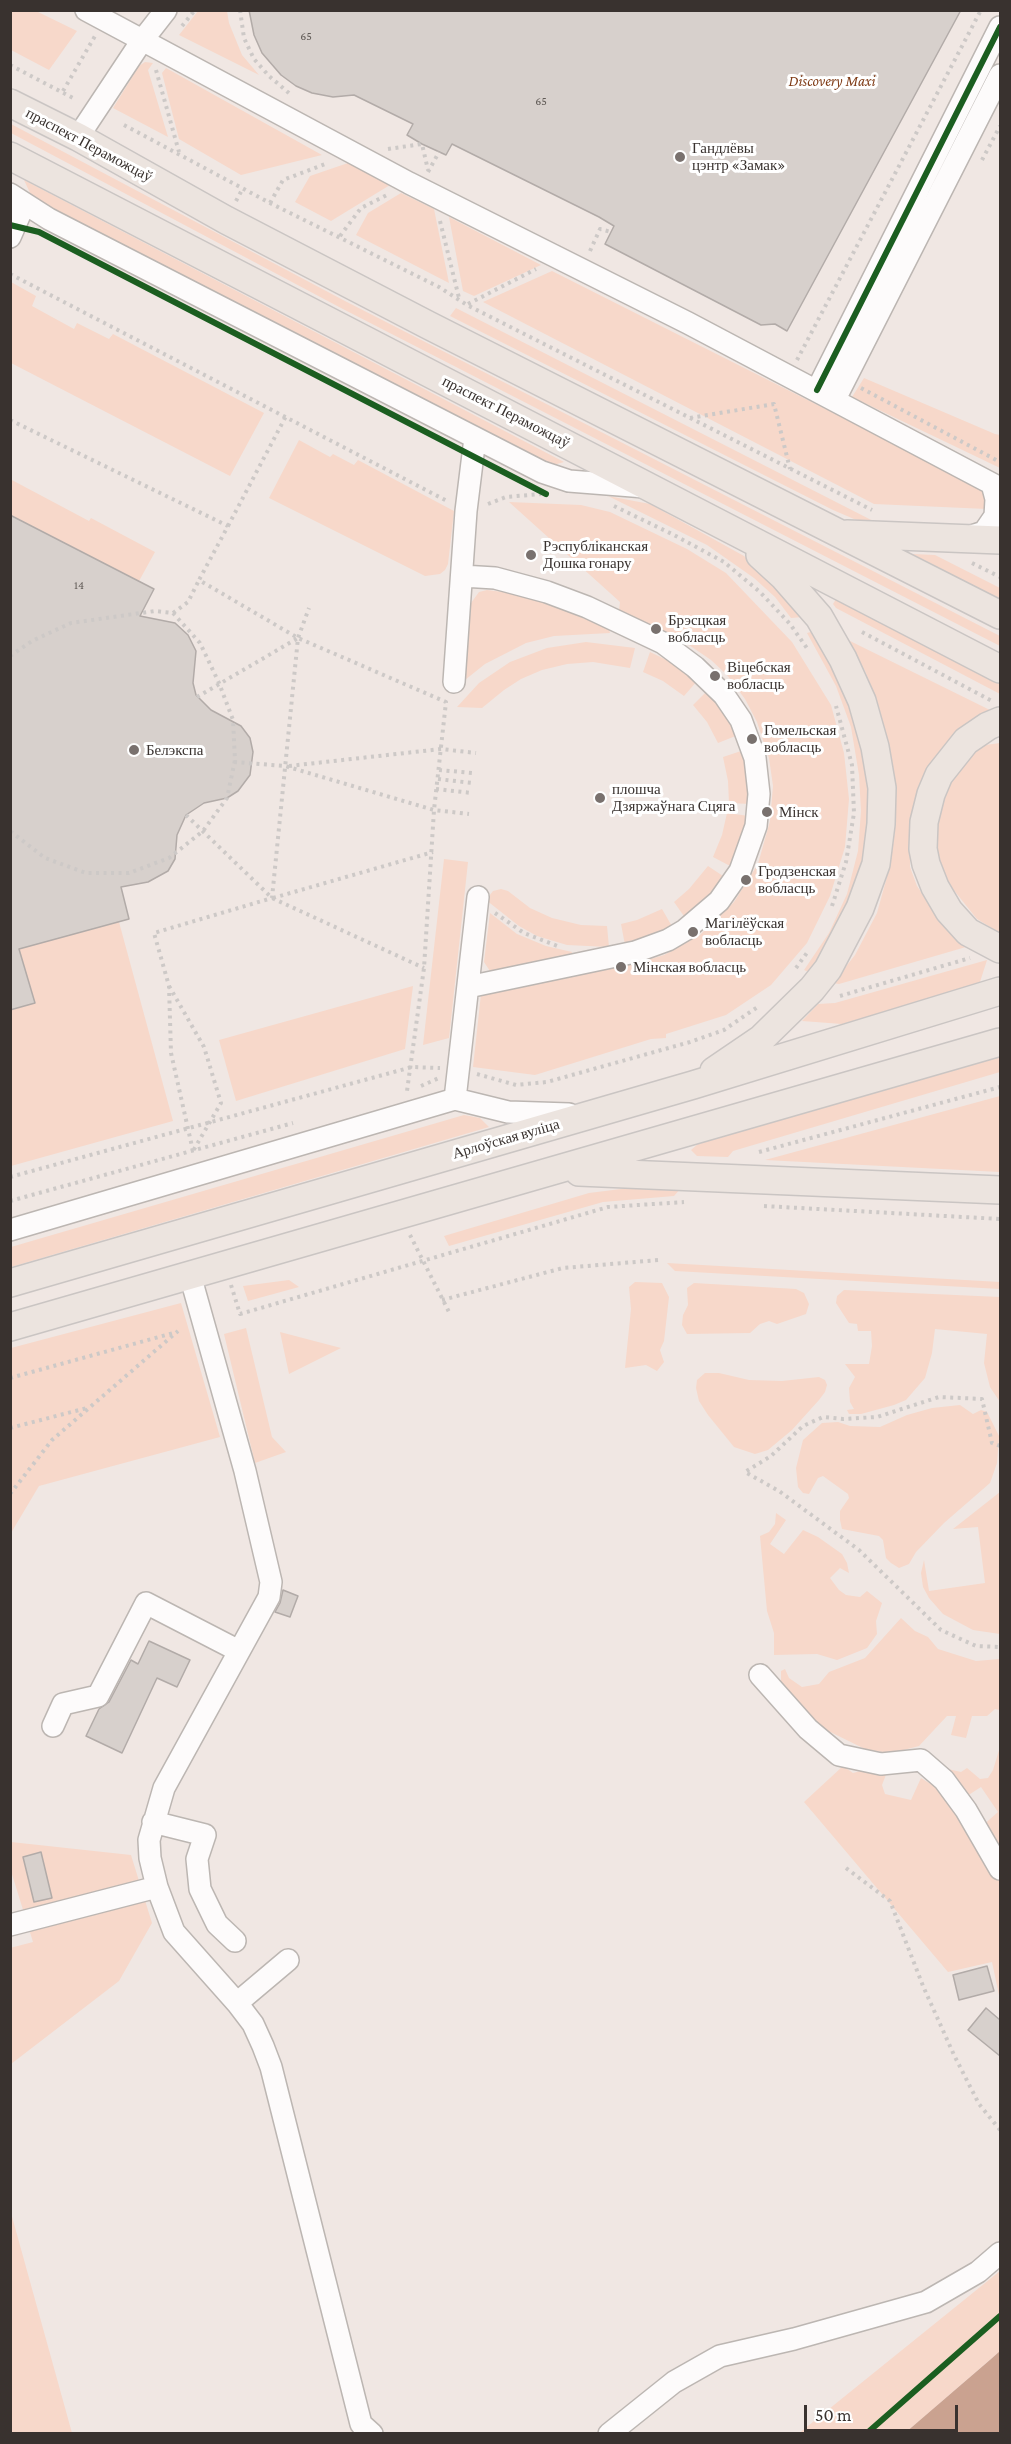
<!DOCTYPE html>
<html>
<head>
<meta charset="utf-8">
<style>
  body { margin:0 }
  #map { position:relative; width:1011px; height:2444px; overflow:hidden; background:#f0e7e3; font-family:"Crimson Pro",serif }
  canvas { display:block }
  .frame { position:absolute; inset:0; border:12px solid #39322f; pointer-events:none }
  .scale { position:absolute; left:804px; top:2405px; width:154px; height:27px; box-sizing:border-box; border:3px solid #39322f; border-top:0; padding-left:8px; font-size:18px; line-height:21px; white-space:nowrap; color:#39322f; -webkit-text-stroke:4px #fff; paint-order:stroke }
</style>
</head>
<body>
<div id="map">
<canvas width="1011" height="2444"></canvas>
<div class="frame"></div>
<div class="scale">50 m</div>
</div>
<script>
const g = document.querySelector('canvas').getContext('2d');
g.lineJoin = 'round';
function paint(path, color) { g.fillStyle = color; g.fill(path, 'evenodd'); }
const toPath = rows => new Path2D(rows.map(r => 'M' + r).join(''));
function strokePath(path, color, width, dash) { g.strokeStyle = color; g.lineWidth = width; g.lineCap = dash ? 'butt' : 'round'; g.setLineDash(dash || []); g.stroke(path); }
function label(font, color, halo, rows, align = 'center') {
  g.font = font + ' "Crimson Pro",serif'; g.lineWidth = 6; g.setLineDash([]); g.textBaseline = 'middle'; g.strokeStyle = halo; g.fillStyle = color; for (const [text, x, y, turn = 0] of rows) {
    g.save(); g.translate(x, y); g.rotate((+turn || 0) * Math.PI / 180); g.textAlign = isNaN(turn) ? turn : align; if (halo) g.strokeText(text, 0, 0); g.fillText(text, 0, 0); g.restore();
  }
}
paint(toPath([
  [10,11,36,11,77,31,49,70,11,50],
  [198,11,227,11,229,23,242,55,259,75,179,35],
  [145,62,153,63,148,70,168,137,113,108,139,66],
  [166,68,322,155,241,175,179,139,162,73],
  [11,124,345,301,1000,636,1000,646,341,308,11,133],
  [348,163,390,185,331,221,295,202,310,176],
  [24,180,564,462,550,466,46,212,31,195],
  [401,193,434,209,449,283,356,235,368,213],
  [449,217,541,265,474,296,463,291],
  [552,271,984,489,987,509,874,504,483,302],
  [11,282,36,296,32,306,74,329,77,323,109,339,113,334,264,413,230,476,11,363],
  [456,308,885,527,854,519,833,510,450,316],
  [864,378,995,434,1000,435,1000,468,852,397],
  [299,440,330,457,333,454,354,465,358,460,454,511,448,564,445,570,440,574,425,576,269,498],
  [10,479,89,521,91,518,155,552,139,581,11,515],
  [608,496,650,504,744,556,765,573,803,617,791,618,775,597,754,578,707,545],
  [509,502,581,505,610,512,687,549,726,573,792,642,831,705,844,753,849,799,845,847,830,896,807,943,771,985,726,1015,666,1034,666,1038,651,1039,535,1075,473,1067,481,994,637,963,664,955,700,935,734,902,758,864,770,821,773,786,769,758,757,722,745,699,727,675,711,660,689,645,619,611,620,602],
  [912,554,935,555,1000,588,1000,599],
  [487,590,518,594,547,603,609,629,610,633,554,636,526,643,485,664,465,680,471,603,479,592],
  [836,599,842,600,1000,683,1000,694,836,608,833,604],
  [814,631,825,649,858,721,873,813,856,897,812,974,804,970,829,933,847,894,858,851,861,811,859,775,851,727,836,686,807,633],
  [848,640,994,712,915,806,910,836,910,867,917,886,945,928,966,947,839,984,833,983,855,955,877,913,890,866,895,830,895,783,887,739,876,699,865,671],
  [586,642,635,648,630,668,593,662,567,664,542,670,521,679,504,690,482,708,457,707,479,683,510,662,547,648],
  [650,652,673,663,698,680,684,696,663,681,643,672],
  [708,690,717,701,738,735,718,743,707,722,693,705],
  [1000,743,1000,933,977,919,944,878,934,853,934,821,944,796,958,769,978,746],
  [744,750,750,804,729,803,728,781,723,757],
  [727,813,749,816,732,867,713,857,722,835],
  [444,859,468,862,449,1038,423,1045],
  [708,866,726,878,719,888,686,919,674,902,689,889],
  [501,889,508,891,530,908,552,918,581,925,607,926,609,947,567,945,537,936,519,926,486,900,493,891],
  [662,909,673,928,625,945,621,924,637,920],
  [490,913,517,934,546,946,572,952,571,956,495,972,490,971,484,962],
  [119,922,173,1121,11,1166,11,1010,35,1003,19,949],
  [987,960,979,985,842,1024,802,1021,818,1004,835,1003],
  [413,986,405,1049,236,1101,219,1040],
  [1000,1055,1000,1072,733,1151,728,1157,697,1156,691,1150,698,1144],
  [1000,1096,1000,1172,765,1160],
  [464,1115,480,1118,489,1127,11,1267,11,1247],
  [645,1186,683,1186,674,1196,603,1202,449,1246,444,1236,589,1193],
  [667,1263,1000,1282,1000,1289,675,1271],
  [289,1280,299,1287,248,1301,243,1286],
  [635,1282,662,1283,669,1297,664,1341,660,1350,664,1362,657,1371,646,1365,625,1368,631,1309,629,1287],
  [694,1283,796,1289,804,1293,809,1304,806,1314,777,1324,769,1321,760,1324,750,1333,687,1334,682,1325,683,1315,688,1305,687,1288],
  [844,1290,1000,1297,1000,1402,990,1387,984,1363,987,1334,935,1329,932,1353,925,1378,906,1400,894,1405,861,1414,849,1414,847,1410,854,1409,850,1402,849,1388,855,1377,845,1364,869,1364,872,1346,871,1331,858,1331,857,1324,849,1323,836,1303,837,1296],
  [181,1303,220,1437,39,1486,11,1533,11,1348],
  [246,1328,272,1437,286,1452,255,1463,224,1334],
  [280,1332,341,1348,289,1374],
  [705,1373,719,1373,749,1380,782,1381,819,1377,825,1380,827,1385,825,1392,819,1400,792,1430,768,1450,755,1454,734,1447,708,1415,699,1401,696,1388,697,1380],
  [960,1405,973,1414,981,1410,987,1412,999,1436,997,1463,990,1483,944,1523,916,1552,909,1564,899,1568,891,1563,886,1558,883,1540,879,1536,842,1529,840,1520,840,1511,849,1498,848,1494,823,1476,818,1478,809,1494,803,1493,798,1487,796,1468,803,1440,822,1423,838,1422,850,1426,880,1427,907,1415,932,1408],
  [1000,1492,1000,1634,973,1630,943,1614,929,1598,923,1587,921,1573,924,1560,929,1591,985,1583,978,1527,953,1529],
  [776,1513,786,1520,770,1544,784,1554,803,1530,818,1537,842,1554,847,1563,849,1573,840,1568,830,1578,839,1590,846,1595,860,1597,867,1591,882,1603,876,1621,877,1634,867,1648,837,1660,817,1654,774,1655,774,1633,767,1611,760,1536,769,1532,775,1524],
  [901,1618,915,1631,928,1637,938,1649,976,1661,1000,1659,1000,1710,995,1709,987,1716,972,1716,966,1738,951,1735,956,1716,947,1716,919,1746,892,1753,867,1750,814,1724,781,1681,781,1671,785,1669,789,1678,802,1687,819,1684,829,1672,865,1658],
  [1000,1747,1000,1859,981,1827,998,1812,981,1787,967,1796,945,1775,948,1769,961,1772,967,1768,980,1779,988,1778,993,1770],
  [843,1766,853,1773,872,1768,887,1772,882,1785,885,1794,911,1800,921,1778,945,1793,1000,1879,1000,2000,992,1962,948,1972,804,1802],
  [11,1842,131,1855,152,1923,119,1981,11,2064,10,1948,33,1942,11,1871],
  [10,2213,11,2213,72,2433,11,2433],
  [1000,2271,1000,2351,905,2433,798,2434]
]), '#f7d8ca');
paint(toPath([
  [1000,2351,1000,2433,905,2433,991,2359]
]), '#caa290');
const building = toPath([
  [249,10,961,10,787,331,775,324,761,325,605,244,614,226,599,217,452,144,446,155,422,144,407,135,413,124,354,95,333,97,312,93,296,86,281,75,262,53,254,35,249,10],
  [10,515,154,589,140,616,175,623,188,635,196,651,193,683,196,695,211,710,241,726,250,738,253,752,250,775,238,791,227,798,204,803,186,815,177,835,175,859,168,871,148,882,121,887,129,919,19,949,35,1003,10,1010,10,515],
  [283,1590,298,1596,290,1617,275,1612,280,1603,283,1590],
  [149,1641,190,1660,177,1687,157,1678,122,1753,86,1736,99,1709,109,1702,131,1660,138,1664,149,1641],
  [41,1852,52,1898,34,1902,23,1857,41,1852],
  [987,1966,994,1991,959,2000,953,1975,987,1966],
  [986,2008,1000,2020,1000,2056,968,2030,986,2008]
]);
paint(building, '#d7d0cc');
strokePath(building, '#b2aba8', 1.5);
const minor = toPath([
  [86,10,409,183,688,323,1000,488],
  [78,137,141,42,166,10],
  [10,194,49,219,542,472,569,481,645,487],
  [10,237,24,205],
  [817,390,1000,27],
  [835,399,1000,75],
  [966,538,984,532,995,516,996,499,992,484],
  [462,576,495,578,547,592,587,607,663,643,695,667,724,695,741,720,755,758,759,794,756,826,740,871,719,901,685,930,668,940,635,952,468,987],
  [454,682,466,511,475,438],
  [455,1099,478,897],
  [10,1230,455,1099,508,1112,569,1114],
  [190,1275,245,1471,271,1582,269,1597,164,1788,149,1840,150,1858,157,1887,174,1932,237,2003,253,2024,263,2046,271,2067,361,2424,372,2434],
  [760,1675,808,1729,839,1755,881,1764,921,1760,944,1780,966,1810,1000,1869],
  [53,1726,63,1704,98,1696,146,1603,239,1651],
  [153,1822,205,1835,197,1859,200,1889,217,1924,235,1941],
  [10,1925,157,1887],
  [237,2003,288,1960],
  [609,2434,674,2382,720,2356,794,2339,926,2302,978,2272,1000,2253]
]);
const major = toPath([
  [10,103,78,137,226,220,428,325,1000,615],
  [10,156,1000,669],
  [847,534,1000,540],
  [1000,721,988,726,966,741,939,775,931,794,924,822,923,849,926,864,935,887,949,911,968,932,1000,949],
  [714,1071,761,1039,812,989,828,969,860,908,876,864,881,824,882,788,875,747,862,701,843,659,819,617,784,577,760,555],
  [579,1172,1000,1190],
  [10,1283,693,1085,1000,991],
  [10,1327,1000,1042]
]);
strokePath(minor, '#bcb6b2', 24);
strokePath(major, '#cac5c3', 30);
strokePath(toPath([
  [240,10,244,38,254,59,269,76,290,94],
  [182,26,195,10],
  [10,65,73,98],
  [156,70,179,152],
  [63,91,95,36],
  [124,125,270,203,439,287,467,305,872,510],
  [388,149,422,144,428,170],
  [982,160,1000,126],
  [428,172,439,152],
  [236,201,243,188],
  [270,203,283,180,328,163],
  [440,221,459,298],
  [340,236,361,208,387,195],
  [590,251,600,229,611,232],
  [10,274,449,502],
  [468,304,536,269],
  [797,360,981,10],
  [861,388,1000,462],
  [690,418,774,404,790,469],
  [10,420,228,526,199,580,298,638,446,702,434,810,424,968,407,1091],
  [488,504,506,497,541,494],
  [614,506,674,535,724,562,760,592,790,624,809,651],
  [228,526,286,416],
  [972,563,1000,577],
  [173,613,188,602,199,580],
  [10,616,11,616],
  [862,632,992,701],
  [10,656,32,641,71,623,155,611,173,613,200,643,219,683,233,720,235,760,227,798,203,831,169,858,129,873,86,873,45,858,10,831],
  [197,697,298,638],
  [234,762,285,766,434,810,469,814],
  [289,766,441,749,476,753],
  [439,770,473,773],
  [438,779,472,783],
  [436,789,472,793],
  [186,815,272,898,424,968],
  [273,898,433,852],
  [832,906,846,862,854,813,852,765,836,706],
  [495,913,524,933,560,947],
  [796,968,809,950],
  [169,986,204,1047,221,1103,193,1151],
  [840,996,970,958],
  [477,1074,516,1085,547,1082,690,1042,724,1030,759,1006],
  [421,1086,439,1078],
  [193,1151,171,1053,169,986,154,933,272,898,298,638,309,608],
  [759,1152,1000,1087],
  [10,1177,412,1067,440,1068],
  [10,1201,293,1123],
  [764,1206,1000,1219],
  [410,1235,449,1312],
  [231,1285,240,1314,608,1207,684,1202],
  [442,1300,563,1268,659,1260],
  [10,1378,177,1332],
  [10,1428,87,1408],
  [1000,1446,992,1443,982,1399,939,1397,877,1417,843,1419,823,1417,803,1426,771,1456,745,1472,779,1491,859,1550,941,1630,976,1646,1000,1647],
  [10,1494,52,1440,178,1331],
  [846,1868,890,1901,923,1986,954,2055,979,2104,1000,2130]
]), '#cdc9c7', 4, [3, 4.5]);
strokePath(minor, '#fdfbfb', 21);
strokePath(major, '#ece4df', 27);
strokePath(toPath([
  [10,225,39,232,546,494],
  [817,390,1000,27],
  [866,2434,1000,2316]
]), '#1b5e20', 6);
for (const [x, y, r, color] of [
  [680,157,6,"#79716e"],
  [531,555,6,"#79716e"],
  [656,629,6,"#79716e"],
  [715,676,6,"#79716e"],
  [752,739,6,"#79716e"],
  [134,750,6,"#79716e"],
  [600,798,6,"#79716e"],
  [767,812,6,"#79716e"],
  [746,880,6,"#79716e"],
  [693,932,6,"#79716e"],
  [621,967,6,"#79716e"]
]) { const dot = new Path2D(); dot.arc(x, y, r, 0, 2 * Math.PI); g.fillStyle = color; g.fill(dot); strokePath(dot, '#fff', 2); }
label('12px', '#605a56', null, [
  ["65",306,36],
  ["65",541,101],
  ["14",79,585]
]);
label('italic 15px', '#803d18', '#fff', [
  ["Discovery Maxi",832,81]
]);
label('15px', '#39322f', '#fff', [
  ["праспект Пераможцаў",89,145,28],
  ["праспект Пераможцаў",506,412,27],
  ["Арлоўская вуліца",506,1139,-16]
]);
label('15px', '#39322f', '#fff', [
  ["Гандлёвы",692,148],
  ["цэнтр «Замак»",692,165],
  ["Рэспубліканская",543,546],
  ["Дошка гонару",543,563],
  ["Брэсцкая",668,620],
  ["вобласць",668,637],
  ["Віцебская",727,667],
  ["вобласць",727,684],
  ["Гомельская",764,730],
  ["вобласць",764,747],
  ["Белэкспа",146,750],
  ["плошча",612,789],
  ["Дзяржаўнага Сцяга",612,806],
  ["Мінск",779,812],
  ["Гродзенская",758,871],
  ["вобласць",758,888],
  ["Магілёўская",705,923],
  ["вобласць",705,940],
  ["Мінская вобласць",633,967]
], 'left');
</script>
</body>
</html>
